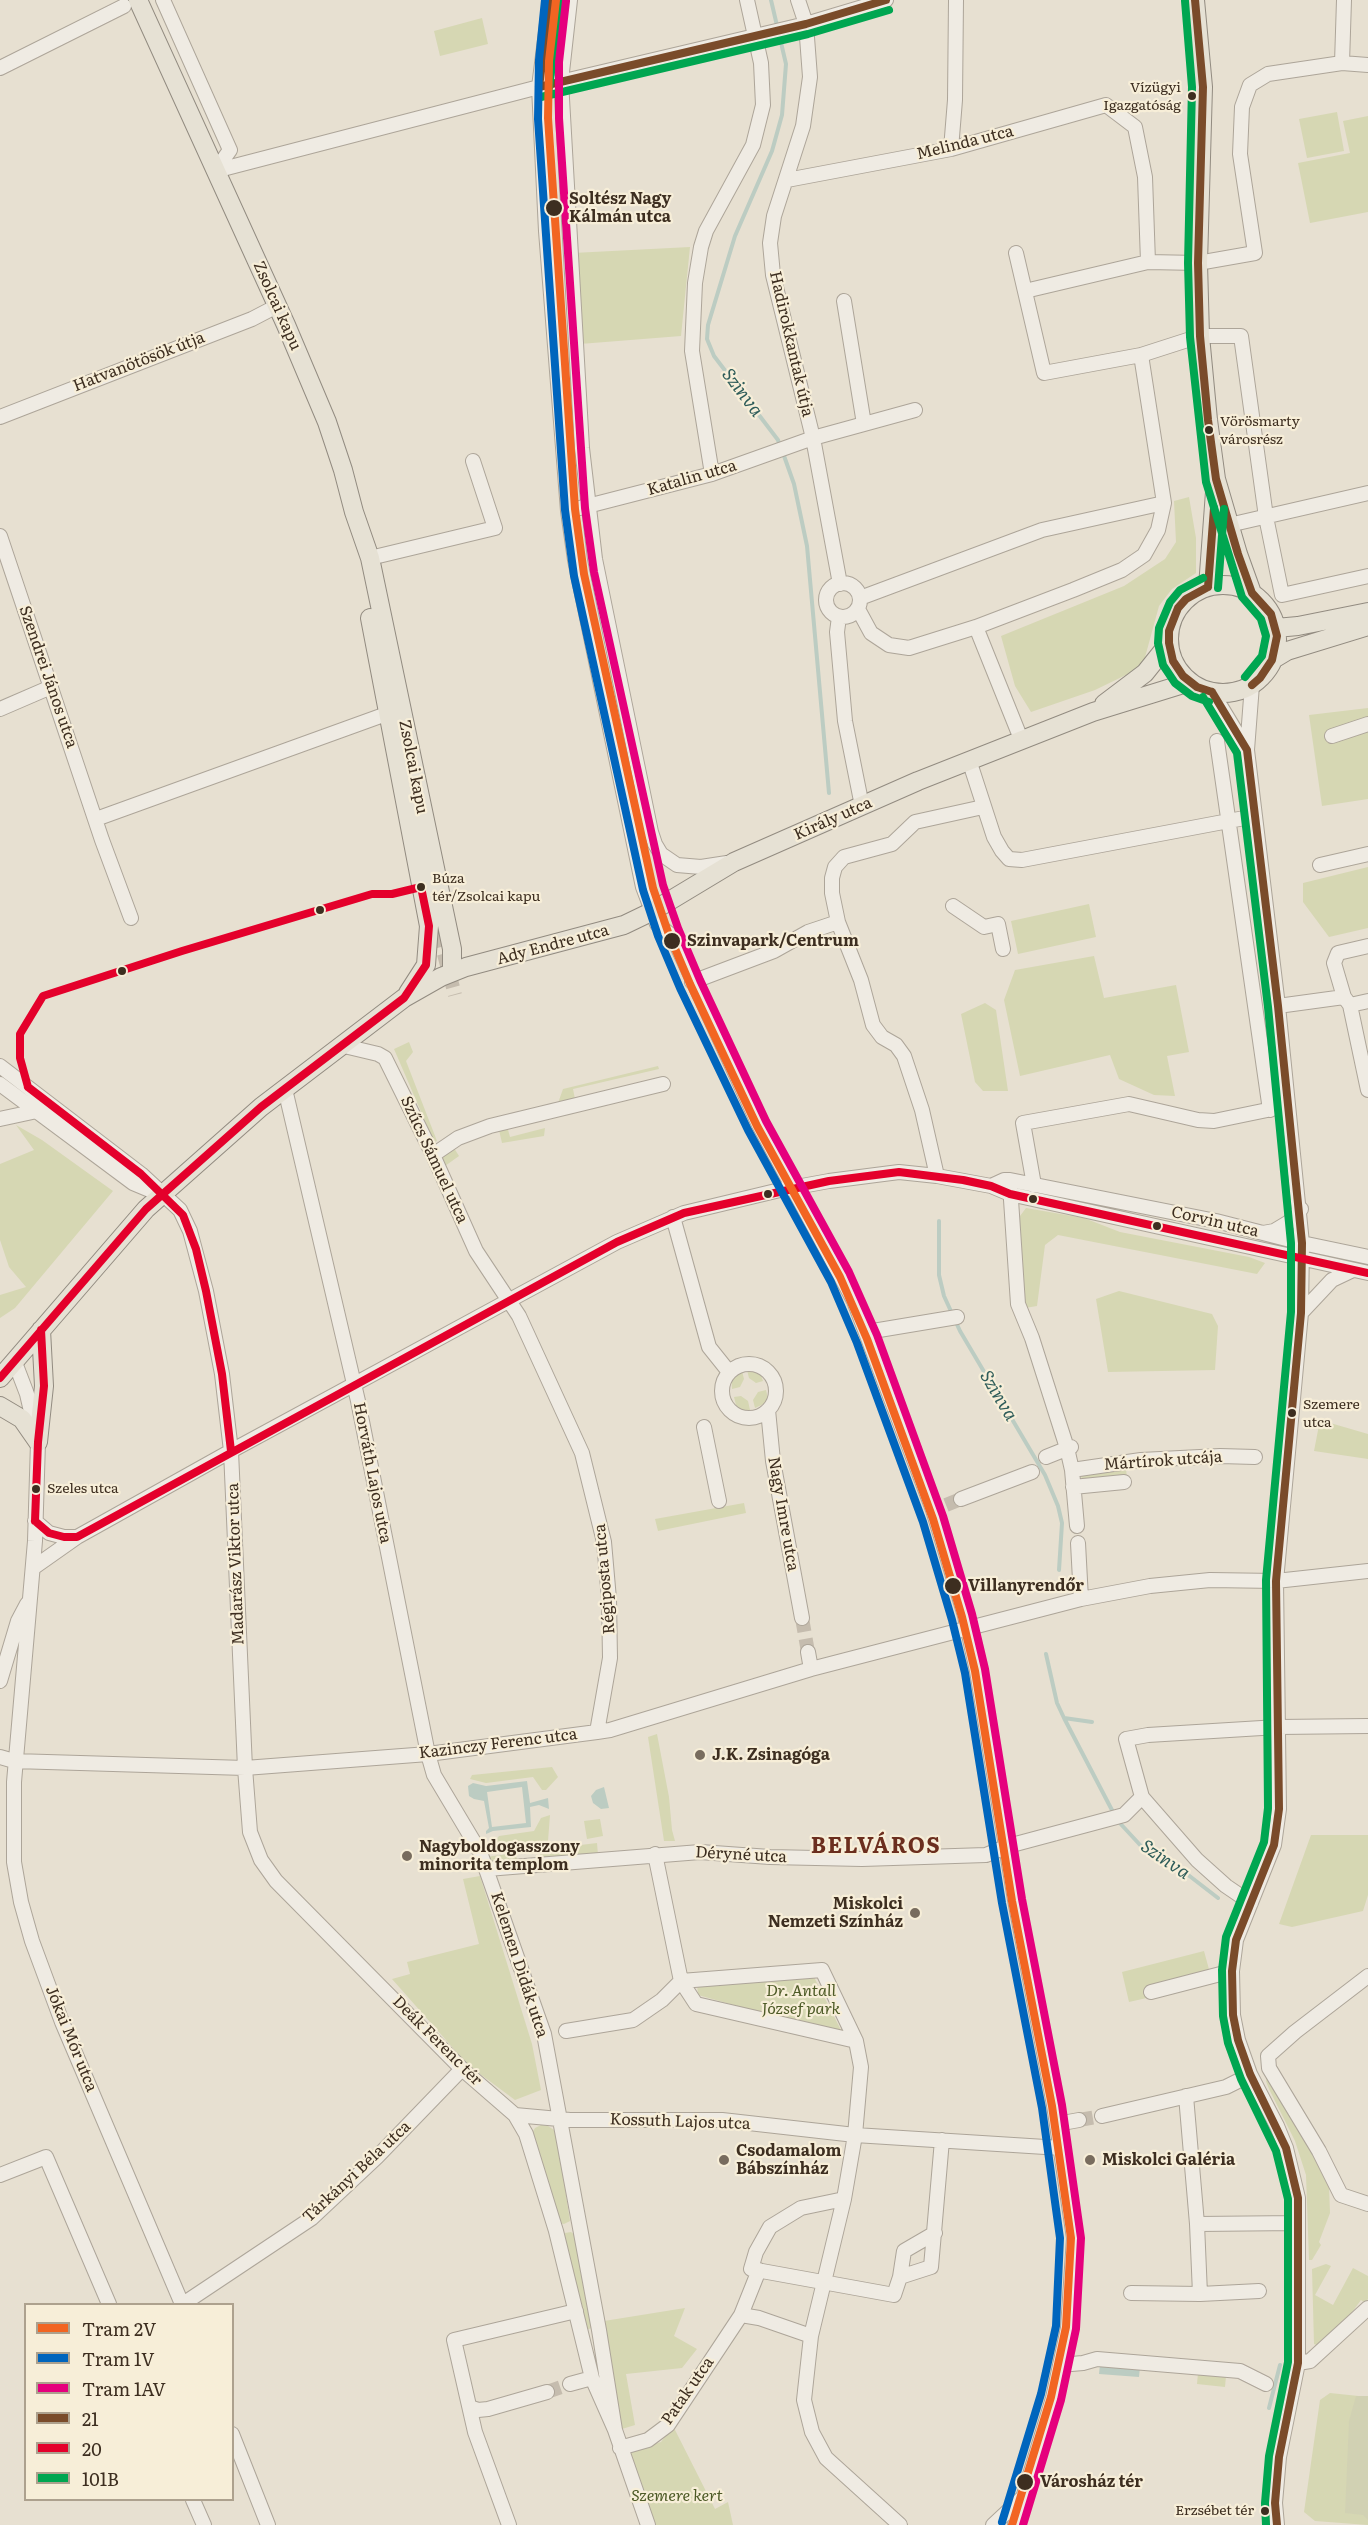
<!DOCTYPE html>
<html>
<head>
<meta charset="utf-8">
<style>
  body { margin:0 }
  #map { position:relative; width:1368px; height:2525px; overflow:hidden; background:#e7e0d1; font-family:Literata,serif }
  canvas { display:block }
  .legend { position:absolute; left:24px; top:2303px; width:210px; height:198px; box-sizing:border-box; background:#f7eed8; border:2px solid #ada18e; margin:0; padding:8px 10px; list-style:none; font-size:18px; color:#3d2e20 }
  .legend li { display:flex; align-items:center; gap:12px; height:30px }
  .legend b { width:30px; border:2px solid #ada18e }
</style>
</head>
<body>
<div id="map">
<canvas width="1368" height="2525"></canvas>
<ul class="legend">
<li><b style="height:8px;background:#f26522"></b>Tram 2V</li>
<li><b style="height:8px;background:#0065bd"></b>Tram 1V</li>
<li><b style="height:8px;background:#e5007d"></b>Tram 1AV</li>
<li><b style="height:8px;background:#7a4b2a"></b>21</li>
<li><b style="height:8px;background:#e4002b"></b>20</li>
<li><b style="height:8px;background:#00a651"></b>101B</li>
</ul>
</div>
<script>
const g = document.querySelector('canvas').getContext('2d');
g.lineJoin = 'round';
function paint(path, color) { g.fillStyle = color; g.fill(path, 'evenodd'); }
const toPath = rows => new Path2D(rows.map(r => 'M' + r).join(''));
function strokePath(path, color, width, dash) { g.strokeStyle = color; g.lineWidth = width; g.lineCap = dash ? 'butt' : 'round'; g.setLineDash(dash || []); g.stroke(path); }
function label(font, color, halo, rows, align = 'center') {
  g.font = font + ' Literata,serif'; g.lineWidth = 4.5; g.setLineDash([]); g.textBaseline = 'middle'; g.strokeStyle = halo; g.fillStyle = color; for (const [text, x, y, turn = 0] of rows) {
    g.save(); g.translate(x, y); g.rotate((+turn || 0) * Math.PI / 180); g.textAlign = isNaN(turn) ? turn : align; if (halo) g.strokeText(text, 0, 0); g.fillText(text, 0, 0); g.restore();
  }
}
paint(toPath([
  [482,18,488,44,440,56,434,31],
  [1337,112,1344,151,1307,158,1299,119],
  [1368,116,1368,212,1310,223,1298,163,1350,153,1343,121],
  [690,247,681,336,580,344,573,253],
  [1189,497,1196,538,1196,573,1172,589,1159,606,1144,661,1130,673,1095,690,1031,712,1015,686,1001,636,1124,586,1165,559,1176,542,1174,501],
  [1368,708,1368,799,1322,806,1309,715],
  [1368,867,1368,928,1329,937,1303,902,1303,883],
  [1089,904,1096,937,1018,954,1011,921],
  [1094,956,1104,998,1176,985,1189,1052,1167,1056,1175,1096,1154,1095,1119,1079,1110,1055,1020,1076,1004,1000,1015,970],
  [985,1003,996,1010,1008,1091,983,1091,975,1082,961,1014],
  [409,1042,413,1052,406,1061,437,1141,434,1142,394,1049],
  [658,1066,659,1069,573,1089,575,1099,558,1103,563,1089],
  [16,1125,42,1140,113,1191,15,1308,0,1318,0,1295,26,1287,9,1267,0,1240,0,1164,34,1150],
  [507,1126,510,1137,545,1128,544,1136,502,1143,499,1130],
  [454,1148,459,1156,445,1166,442,1157],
  [1026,1208,1084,1218,1120,1232,1249,1257,1265,1263,1257,1274,1058,1235,1045,1245,1037,1306,1025,1308,1017,1220],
  [1119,1291,1212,1314,1218,1326,1215,1370,1108,1372,1096,1299],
  [754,1368,759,1369,763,1381,756,1383,749,1378,747,1370],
  [742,1371,744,1379,740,1387,732,1389,731,1376],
  [766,1390,768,1398,766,1403,755,1408,753,1400,758,1392],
  [741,1396,748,1401,750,1410,743,1411,736,1405,734,1397],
  [1320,1420,1368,1434,1368,1459,1314,1451],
  [1126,1468,1127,1479,1083,1485,1081,1475],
  [744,1503,746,1513,658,1531,655,1519],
  [657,1734,669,1797,672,1830,675,1841,664,1841,648,1737],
  [552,1767,558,1777,546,1790,542,1790,533,1777,486,1783,470,1779,472,1775],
  [550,1815,548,1841,488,1850,487,1843,495,1841,499,1836,534,1831,541,1818],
  [600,1819,603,1836,587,1839,584,1821],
  [1311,1835,1368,1835,1368,1895,1363,1911,1292,1927,1279,1924],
  [597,1843,598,1855,541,1859,539,1850],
  [516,1853,517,1862,490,1864,486,1857],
  [480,1876,532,2044,541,2090,515,2100,468,2065,392,1979,410,1974,407,1962,479,1944,463,1879],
  [1204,1951,1210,1973,1151,1997,1129,2002,1122,1972],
  [814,1977,844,2036,698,1995,697,1984],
  [1267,2077,1310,2142,1329,2186,1330,2213,1319,2242,1321,2245,1312,2260,1309,2260,1306,2175,1295,2141,1269,2089,1266,2081],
  [541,2125,548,2126,554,2130,557,2136,570,2221,564,2224,559,2223,531,2135,535,2128],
  [571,2232,575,2235,591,2322,591,2328,587,2330,584,2327,563,2238,565,2233],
  [1326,2264,1331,2266,1315,2295,1333,2305,1353,2268,1368,2276,1368,2299,1365,2303,1361,2300,1350,2315,1351,2318,1319,2346,1314,2344,1312,2269],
  [685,2308,674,2336,697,2349,682,2368,626,2374,635,2425,622,2429,604,2321],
  [1198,2373,1226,2376,1225,2387,1197,2384],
  [1330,2393,1368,2397,1368,2525,1315,2521,1304,2512,1320,2400],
  [673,2426,715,2509,728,2502,733,2525,656,2525,628,2451,661,2442]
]), '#d6d7b3');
paint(toPath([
  [1356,2396,1368,2396,1368,2520,1363,2515,1345,2513,1349,2421]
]), '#d1d1b3');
paint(toPath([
  [527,1781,530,1803,548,1798,549,1809,539,1805,530,1807,531,1827,493,1831,486,1834,486,1831,489,1828,484,1801,474,1799,469,1796,468,1786,473,1783,486,1786],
  [522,1787,526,1823,492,1827,487,1792],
  [604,1787,609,1808,601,1809,593,1803,591,1796,596,1790],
  [1100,2364,1140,2367,1139,2377,1099,2374]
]), '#bcccc2');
strokePath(toPath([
  [771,0,786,64,782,115,772,151,735,236,708,325,707,339,714,356,778,440,780,446],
  [783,453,794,484,807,546,829,793],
  [939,1221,939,1275,944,1296,960,1331,1045,1475,1058,1506,1062,1523,1059,1570],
  [1046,1654,1057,1703,1064,1718,1114,1814],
  [1064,1718,1092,1722],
  [1117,1820,1142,1847,1174,1864,1218,1898],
  [1269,2408,1280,2365]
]), '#bcccc2', 4);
strokePath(toPath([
  [433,913,455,995],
  [946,1505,961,1499],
  [802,1618,808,1652],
  [1079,2120,1102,2116],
  [547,2392,570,2384]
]), '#c5bcae', 14, [14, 7]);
const minor = toPath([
  [163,0,230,150,215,171],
  [550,0,539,87,546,231,568,511,575,560,643,887,657,924,673,937,759,1125,854,1301,933,1510,965,1616,977,1671,1015,1900,1054,2105,1074,2238,1068,2328,1053,2398,1015,2525],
  [570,0,561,81,582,448,595,559,651,832,655,844,661,854,677,865,701,867,727,863],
  [798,0,806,24,810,77,803,126,774,216,770,243,773,275,813,438,840,584],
  [1342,63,1344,0],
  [0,68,124,6],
  [951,149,955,100,956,0],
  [215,171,539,87,806,24,886,0],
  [787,180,951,149,1106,105,1135,127,1145,177,1148,262],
  [1016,253,1044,373,1141,355,1200,336,1241,336,1266,517,1282,595,1368,576],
  [1025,291,1148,262,1198,263,1255,253,1240,154,1242,107,1250,85,1268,74,1342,63,1368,65],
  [844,301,864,424],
  [0,417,252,319,277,306],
  [712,474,692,351,695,283,701,247,706,231,753,145,763,105,761,63,747,0],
  [568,511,712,474,813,438,915,410],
  [1229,525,1368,493],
  [0,536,102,840,131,918],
  [370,558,495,528,473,461],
  '826 600a17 17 0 1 1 34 0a17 17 0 1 1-34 0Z',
  [860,598,1042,530,1164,503],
  [858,609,871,633,889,645,909,648,976,627,1073,590,1122,570,1144,555,1158,530,1164,503,1141,355],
  [839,617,837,632,845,721,862,806],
  [976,627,1021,739],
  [1252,685,1247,750,1278,1006,1302,1243,1301,1313,1276,1581,1279,1809,1274,1845,1236,1940,1232,1971,1233,2015,1238,2040,1250,2074,1277,2126,1286,2148,1298,2198,1298,2363,1279,2457,1275,2503,1277,2525],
  [1212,692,1247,750],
  [0,709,51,687],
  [1332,736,1368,724],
  [1217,741,1270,1110],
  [969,760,994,837,1002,851,1009,859,1022,860,1255,816],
  [96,819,389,713],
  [1320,865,1368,854],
  [953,906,984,927,998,924,1003,949],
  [692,982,774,951,808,932,838,922],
  [1344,997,1334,963,1338,953,1368,946],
  [1350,1005,1368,1001],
  [1278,1006,1344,997,1350,1005,1368,1090],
  [340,1045,378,1054,385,1058,433,1155,476,1251,519,1316,582,1453,604,1542,609,1599,610,1658,597,1732],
  [0,1066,141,1174,180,1210,190,1231,206,1291,222,1374,231,1451,245,1768,250,1832,261,1860,276,1881,462,2069,515,2115,526,2134,556,2231,592,2378,615,2430],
  [0,1084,133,1183,157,1193],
  [285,1089,358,1401,428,1754,434,1775,480,1852,544,2034,599,2330,615,2430,648,2525],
  [0,1119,37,1111,40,1107],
  [433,1155,458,1138,490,1126,663,1084],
  [937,1176,922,1110,904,1056,896,1045,882,1037,873,1025,861,980,838,922,832,893,832,878,835,867,844,857,892,844,915,822,983,807],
  [1010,1185,1018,1304,1032,1338,1067,1448,1072,1470,1077,1526],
  [1034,1185,1023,1123,1129,1104,1198,1120,1214,1121,1277,1108],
  [991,1186,1004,1180,1010,1180,1216,1221,1302,1243,1368,1257],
  [673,1217,709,1347,729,1372],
  [1263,1233,1274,1231,1289,1222,1301,1209],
  [1301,1313,1332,1280,1353,1270],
  [867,1332,957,1317],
  [14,1360,27,1394,38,1442,35,1541,14,1782,14,1862,21,1902,32,1941,62,2022,182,2304],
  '722 1391a27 27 0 1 1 54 0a27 27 0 1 1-54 0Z',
  [768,1410,773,1461,802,1618],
  [704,1427,719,1501],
  [1046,1457,1071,1447],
  [1072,1470,1141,1460,1220,1456,1255,1457],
  [1073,1487,1124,1482],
  [961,1499,1032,1472],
  [35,1521,49,1533,64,1537,77,1537],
  [1078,1543,1081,1599],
  [33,1568,77,1537,231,1451,617,1242,684,1213,780,1190,829,1181,899,1172,937,1176,991,1186,1010,1194,1368,1273],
  [808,1652,811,1669],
  [0,1681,18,1621,27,1604],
  [0,1757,14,1761,245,1768,428,1754,597,1732,610,1730,811,1669,1081,1599,1150,1586,1210,1580,1276,1581,1368,1571],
  [655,1854,681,1981,696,2004,856,2041],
  [487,1869,700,1852,770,1857,862,1859,986,1855,1008,1846,1124,1815,1142,1797],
  [1251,1903,1226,1886,1197,1860,1142,1797,1126,1739,1148,1735,1278,1727,1368,1726],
  [1368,1976,1295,2032,1268,2056,1269,2068,1319,2151,1341,2195,1368,2204],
  [681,1981,822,1970,856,2041,861,2067,855,2135,844,2199,811,2336,804,2400,812,2432,826,2458,900,2525],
  [1151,1992,1232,1971],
  [566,2031,633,2020,662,2000,681,1981],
  [1186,2096,1197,2224],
  [515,2115,570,2120,722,2120,855,2135,1061,2148],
  [1102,2116,1226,2087,1240,2080],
  [1057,2124,1079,2120],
  [0,2175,46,2157,109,2304],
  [844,2199,801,2208,770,2227,756,2252,751,2269,894,2295,900,2277,931,2267,942,2140],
  [900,2277,904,2251,935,2233],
  [1259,2291,1200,2294,1197,2224,1298,2223],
  [1131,2293,1200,2294],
  [183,2304,312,2218,377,2157,462,2069],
  [741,2315,759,2318,811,2336],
  [1298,2363,1310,2361,1368,2308],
  [1060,2365,1083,2363,1097,2359,1240,2371,1266,2384],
  [570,2384,592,2378],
  [470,2407,478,2410,488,2409,547,2392],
  [232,2434,268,2525],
  [620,2448,648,2440,668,2425,741,2315,759,2270],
  [193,2500,204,2525],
  [509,2525,475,2432,454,2340,576,2311],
  [993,2525,1022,2498]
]);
const major = toPath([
  [138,0,286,325,327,422,343,470,354,512,370,558,452,949,452,972],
  [1195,0,1203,87,1198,263,1200,336,1208,420,1216,479,1238,554,1252,593],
  '1169 639a54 54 0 1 1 108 0a54 54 0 1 1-108 0Z',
  [1208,587,1215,492],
  [370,618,429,926,426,965,408,993],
  [1276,628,1298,626,1368,612],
  [1272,660,1287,651,1368,626],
  [1104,704,1145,673,1169,643],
  [0,1378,146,1209,261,1107,404,998,441,977,466,967,624,925,651,912,734,862,918,781,1093,712,1190,682],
  [0,1406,22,1419,38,1442],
  [38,1442,44,1386,41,1330]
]);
strokePath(minor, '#ada599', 16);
strokePath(major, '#928b80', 20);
strokePath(minor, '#efebe3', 14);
strokePath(major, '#e6e1d4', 18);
strokePath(toPath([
  [1195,0,1203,87,1198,263,1200,336,1208,420,1216,479,1238,554,1252,593,1271,614,1277,636,1272,660,1260,678,1252,685],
  [539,87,806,24,886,0],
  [539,87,550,0],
  [1208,587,1214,508],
  [1208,587,1186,599,1178,608,1169,631,1169,643,1173,661,1183,676,1197,687,1212,692],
  [1212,692,1247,750,1278,1006,1302,1243,1301,1313,1276,1581,1279,1809,1274,1845,1236,1940,1232,1971,1233,2015,1238,2040,1250,2074,1286,2148,1298,2198,1298,2363,1279,2457,1275,2503,1277,2525]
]), '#7a4b2a', 8);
strokePath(toPath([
  [28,1087,20,1058,20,1034,43,996,182,951,372,894,392,894,421,887],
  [28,1087,141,1174,183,1215,196,1249,206,1291,222,1374,231,1451],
  [0,1378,146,1209,261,1107,404,998,426,965,429,926,421,887],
  [35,1521,49,1533,64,1537,77,1537,617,1242,684,1213,829,1181,899,1172,963,1180,991,1186,1010,1194,1368,1273],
  [35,1521,38,1442,44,1386,41,1330]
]), '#e4002b', 8);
strokePath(toPath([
  [1185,1,1192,87,1188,263,1190,337,1206,482,1242,597,1261,619,1266,636,1262,656,1245,677],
  [549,88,560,1],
  [541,97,808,34,889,10],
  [1203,578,1180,590,1170,602,1159,628,1158,643,1163,665,1175,683,1192,696,1209,702],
  [1218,588,1224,509],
  [1203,697,1237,753,1268,1007,1291,1243,1291,1312,1266,1580,1268,1808,1264,1842,1226,1937,1222,1970,1223,2016,1228,2043,1241,2079,1276,2151,1288,2199,1288,2362,1269,2456,1265,2503,1266,2525]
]), '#00a651', 8);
strokePath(toPath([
  [556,0,549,61,548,118,575,509,584,574,653,888,668,932,690,984,757,1126,840,1277,867,1339,933,1519,962,1617,975,1671,1012,1901,1052,2106,1071,2238,1066,2327,1051,2397,1012,2525]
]), '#f26522', 8);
strokePath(toPath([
  [545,0,539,60,538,119,565,510,574,576,643,890,658,936,680,988,748,1130,831,1282,857,1343,923,1522,952,1620,965,1673,1002,1903,1042,2108,1060,2238,1056,2326,1041,2394,1002,2522]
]), '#0065bd', 8);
strokePath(toPath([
  [566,1,559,62,559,118,585,508,594,572,663,885,678,928,700,980,766,1121,849,1272,877,1335,943,1516,972,1614,985,1669,1022,1899,1062,2105,1081,2238,1076,2329,1061,2400,1023,2525]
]), '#e5007d', 8);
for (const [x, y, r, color] of [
  [1192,96,5,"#3d2e20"],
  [554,208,9,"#3d2e20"],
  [1209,430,5,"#3d2e20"],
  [421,887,5,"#3d2e20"],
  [320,910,5,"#3d2e20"],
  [672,941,9,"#3d2e20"],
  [122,971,5,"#3d2e20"],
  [768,1194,5,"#3d2e20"],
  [1033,1199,5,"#3d2e20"],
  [1157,1226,5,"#3d2e20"],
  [1292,1413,5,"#3d2e20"],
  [36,1489,5,"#3d2e20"],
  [953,1586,9,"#3d2e20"],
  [700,1755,6,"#786c5e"],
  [407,1856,6,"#786c5e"],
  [915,1913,6,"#786c5e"],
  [724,2160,6,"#786c5e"],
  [1090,2160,6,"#786c5e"],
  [1025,2482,9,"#3d2e20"],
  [1265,2511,5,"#3d2e20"]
]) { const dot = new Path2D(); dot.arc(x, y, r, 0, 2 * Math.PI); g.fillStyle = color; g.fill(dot); strokePath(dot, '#f7eed8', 2); }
label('14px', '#3d2e20', '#f7eed8', [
  ["Vízügyi",1181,88,"right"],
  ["Igazgatóság",1181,106,"right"],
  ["Vörösmarty",1220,422],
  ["városrész",1220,440],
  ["Búza",432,879],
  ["tér/Zsolcai kapu",432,897],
  ["Szemere",1303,1405],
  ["utca",1303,1423],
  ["Szeles utca",47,1489],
  ["Erzsébet tér",1254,2511,"right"]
], 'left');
label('16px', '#3d2e20', '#f7eed8', [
  ["Melinda utca",965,143,-14],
  ["Zsolcai kapu",277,306,66],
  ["Hadirokkantak útja",791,344,77],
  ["Hatvanötösök útja",139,362,-21],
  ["Katalin utca",692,478,-16],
  ["Szendrei János utca",48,677,71],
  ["Zsolcai kapu",413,767,79],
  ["Király utca",833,819,-24],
  ["Ady Endre utca",553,945,-15],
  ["Szűcs Sámuel utca",434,1160,65],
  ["Corvin utca",1215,1222,13],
  ["Mártírok utcája",1163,1461,-4],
  ["Horváth Lajos utca",372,1473,79],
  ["Nagy Imre utca",783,1514,80],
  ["Madarász Viktor utca",236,1564,-92],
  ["Régiposta utca",605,1579,-95],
  ["Kazinczy Ferenc utca",498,1744,-7],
  ["Déryné utca",741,1855,3],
  ["Kelemen Didák utca",519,1965,72],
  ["Jókai Mór utca",71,2039,68],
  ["Deák Ferenc tér",437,2041,45],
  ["Kossuth Lajos utca",680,2122,2],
  ["Tárkányi Béla utca",357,2172,-43],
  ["Patak utca",688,2391,-55]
]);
label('bold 16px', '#3d2e20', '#f7eed8', [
  ["Soltész Nagy",569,199],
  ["Kálmán utca",569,217],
  ["Szinvapark/Centrum",687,941],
  ["Villanyrendőr",968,1586],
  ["Városház tér",1040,2482]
], 'left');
label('bold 16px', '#3d2e20', '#f7eed8', [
  ["J.K. Zsinagóga",712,1755],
  ["Nagyboldogasszony",419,1847],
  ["minorita templom",419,1865],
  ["Miskolci",903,1904,"right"],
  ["Nemzeti Színház",903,1922,"right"],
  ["Csodamalom",736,2151],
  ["Bábszínház",736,2169],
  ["Miskolci Galéria",1102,2160]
], 'left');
label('italic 16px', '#4d5a26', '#f7eed8', [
  ["Dr. Antall",801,1991],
  ["József park",801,2009],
  ["Szemere kert",677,2496]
]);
label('italic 18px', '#2f5d5a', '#f7eed8', [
  ["Szinva",742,393,53],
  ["Szinva",998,1396,59],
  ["Szinva",1165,1860,34]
]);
g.letterSpacing = '1.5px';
label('bold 22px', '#6b2e1e', '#f7eed8', [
  ["BELVÁROS",876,1847]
]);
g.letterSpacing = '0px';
</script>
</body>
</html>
